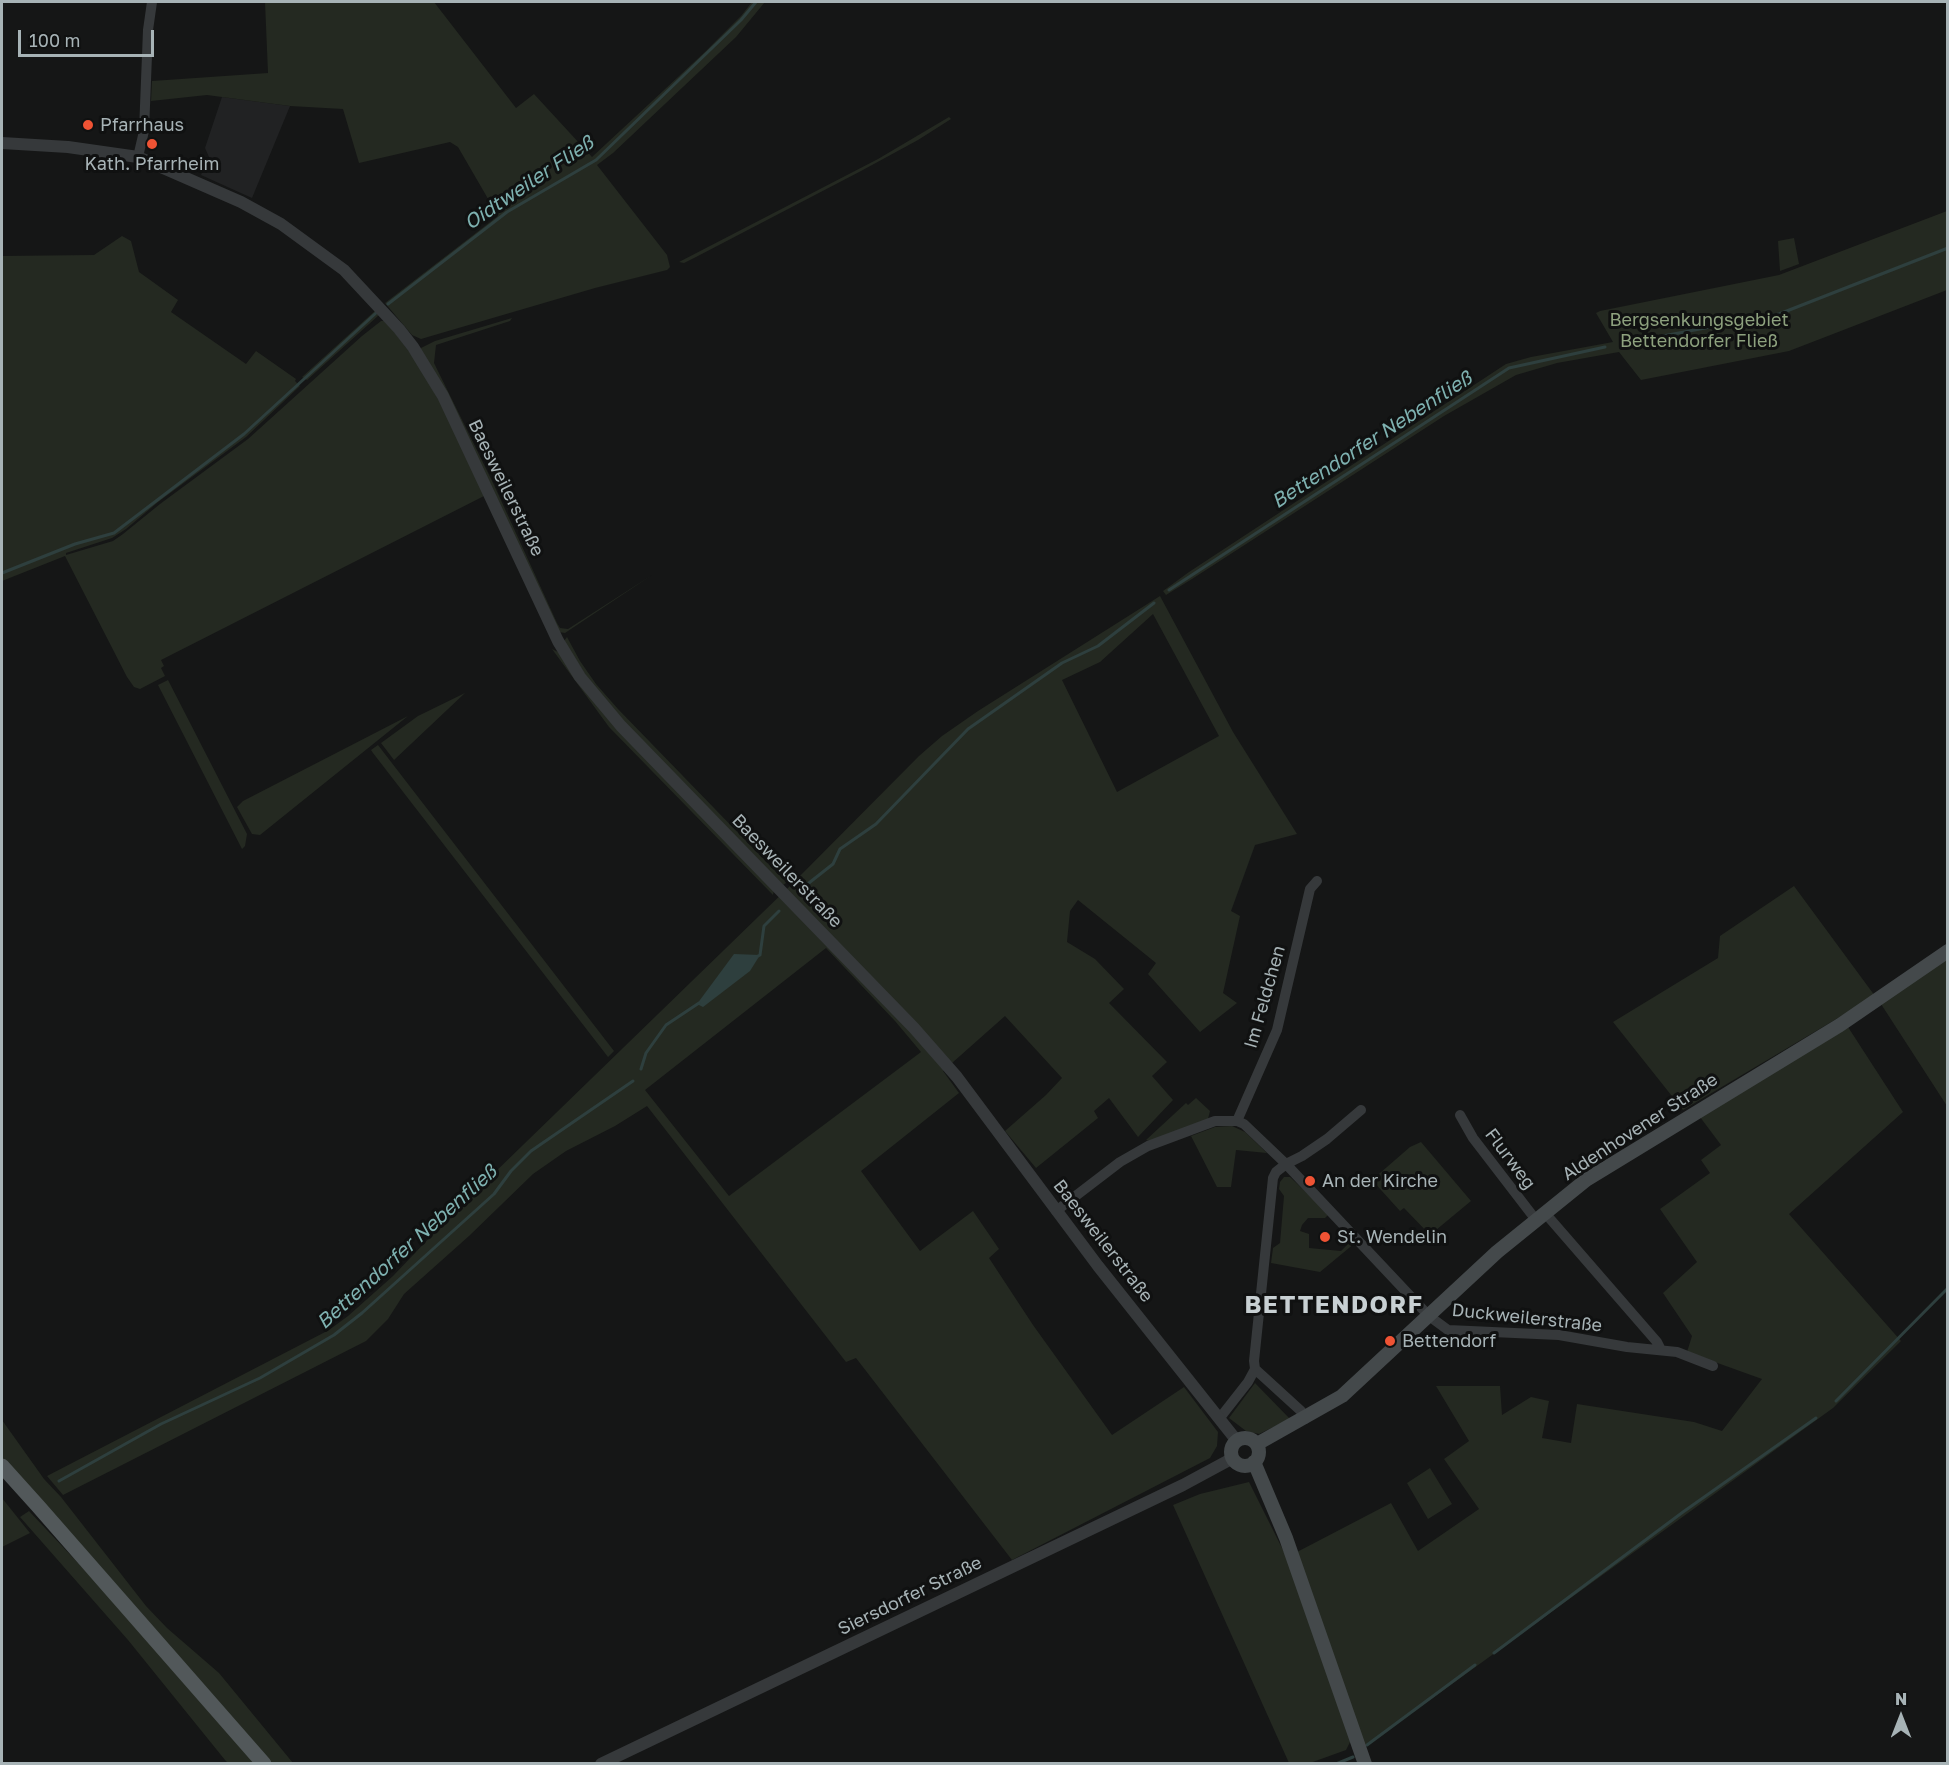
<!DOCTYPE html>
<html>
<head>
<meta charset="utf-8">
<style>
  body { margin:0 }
  #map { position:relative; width:1949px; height:1765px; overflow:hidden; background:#151616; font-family:"Golos Text",sans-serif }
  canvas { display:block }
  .frame { position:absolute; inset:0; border:3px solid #a7b3b6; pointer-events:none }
  .north { position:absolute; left:1871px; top:1687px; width:60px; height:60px; -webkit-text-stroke:4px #101111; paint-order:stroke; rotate:0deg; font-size:16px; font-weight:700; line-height:24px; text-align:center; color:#a7b3b6 }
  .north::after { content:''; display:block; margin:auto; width:21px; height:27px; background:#a7b3b6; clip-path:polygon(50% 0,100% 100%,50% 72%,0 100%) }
  .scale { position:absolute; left:18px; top:30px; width:136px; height:27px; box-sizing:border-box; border:3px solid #a7b3b6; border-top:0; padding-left:8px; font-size:18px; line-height:21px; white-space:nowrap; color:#a7b3b6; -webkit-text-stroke:4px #101111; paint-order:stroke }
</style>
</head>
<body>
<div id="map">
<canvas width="1949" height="1765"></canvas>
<div class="frame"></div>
<div class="north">N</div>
<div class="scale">100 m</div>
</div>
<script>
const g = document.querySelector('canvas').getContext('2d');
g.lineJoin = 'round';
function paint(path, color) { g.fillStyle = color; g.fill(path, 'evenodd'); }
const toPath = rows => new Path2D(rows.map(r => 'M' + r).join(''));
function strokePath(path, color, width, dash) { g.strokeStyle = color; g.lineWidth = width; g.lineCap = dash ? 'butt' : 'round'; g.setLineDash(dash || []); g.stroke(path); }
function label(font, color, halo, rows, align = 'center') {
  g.font = font + ' "Golos Text",sans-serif'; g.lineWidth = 6; g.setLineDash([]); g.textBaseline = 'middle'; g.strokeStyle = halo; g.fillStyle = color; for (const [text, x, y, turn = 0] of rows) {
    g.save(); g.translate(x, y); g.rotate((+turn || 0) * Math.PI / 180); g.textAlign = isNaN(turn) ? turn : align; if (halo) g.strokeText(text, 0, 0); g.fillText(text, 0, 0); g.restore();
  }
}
paint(toPath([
  [222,97,290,106,252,198,201,175,209,157,205,148]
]), '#212223');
paint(toPath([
  [265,2,434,2,516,108,534,94,592,157,706,51,741,16,752,2,765,2,736,37,613,153,597,165,667,255,670,267,667,270,595,288,421,339,412,335,385,303,498,216,458,147,450,142,359,163,343,109,290,106,207,95,151,101,152,81,268,73],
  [949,117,951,119,918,140,861,171,696,257,684,263,679,262,878,159],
  [1947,211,1947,290,1789,351,1641,380,1619,352,1557,363,1516,375,1444,416,1192,579,1166,595,1163,591,1189,572,1506,364,1531,357,1613,342,1596,313,1600,311,1779,275],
  [122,236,131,241,139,272,178,300,171,312,246,364,256,351,296,379,295,381,300,386,246,437,158,502,126,529,112,538,66,553,66,555,113,541,123,534,160,504,248,439,362,336,381,321,384,321,393,330,419,365,438,399,441,400,486,495,161,660,164,666,161,668,165,676,140,689,134,687,127,677,65,556,2,581,2,256,94,255],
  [1794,238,1799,264,1780,271,1778,241],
  [376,310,379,315,307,380,302,377],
  [512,318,510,321,436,345,434,363,494,485,557,623,560,628,568,629,652,575,565,633,559,632,419,349,435,341],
  [1160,596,1233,732,1297,834,1255,845,1231,911,1240,916,1223,993,1237,1003,1200,1032,1148,974,1156,963,1078,900,1070,911,1067,942,1095,959,1124,989,1109,1003,1167,1062,1152,1076,1173,1100,1138,1137,1109,1098,1094,1111,1098,1118,1036,1168,1005,1131,1046,1095,1062,1078,1005,1016,943,1071,959,1093,861,1171,920,1251,973,1211,999,1249,989,1258,1033,1325,1112,1435,1184,1387,1218,1432,1217,1446,1210,1458,1012,1560,856,1358,846,1362,647,1106,615,1126,566,1151,533,1174,469,1236,404,1294,388,1319,366,1341,63,1495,47,1476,329,1330,348,1316,393,1276,456,1210,792,884,919,756,942,736,978,711],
  [1153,614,1219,736,1117,792,1062,680,1100,662],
  [826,948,895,1021,921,1052,729,1196,645,1090],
  [567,637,580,661,596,684,618,709,779,875,784,879,795,874,786,883,783,885,617,715,593,687,564,641],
  [552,649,560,653,774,890,773,895,609,727],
  [168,680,247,834,245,846,242,849,158,685],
  [465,693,394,760,381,743,418,716],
  [408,716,260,835,252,834,237,807,243,801],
  [378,745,614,1051,608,1057,373,753,371,750],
  [1794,886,1875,996,1683,1110,1613,1022,1718,958,1720,936],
  [1947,959,1947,1106,1881,1004],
  [1848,1027,1903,1112,1789,1214,1901,1341,1833,1408,1365,1747,1297,1552,1391,1503,1418,1551,1479,1509,1444,1459,1469,1441,1436,1386,1500,1386,1502,1415,1531,1397,1549,1401,1542,1438,1571,1443,1577,1404,1694,1422,1722,1431,1762,1379,1687,1352,1692,1336,1663,1293,1697,1262,1660,1209,1710,1173,1701,1160,1721,1145,1700,1117],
  [1196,1098,1210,1111,1208,1119,1150,1141,1146,1140,1186,1103,1188,1105],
  [1232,1126,1245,1132,1267,1153,1236,1150,1231,1187,1217,1187,1191,1136,1215,1127],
  [1421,1142,1471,1201,1430,1235,1404,1208,1400,1211,1372,1180,1410,1147],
  [1284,1177,1290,1177,1329,1214,1325,1218,1308,1218,1302,1225,1300,1231,1309,1234,1309,1248,1341,1251,1347,1245,1344,1237,1347,1235,1355,1243,1320,1272,1271,1263,1273,1248,1280,1243,1284,1196,1279,1189,1280,1182],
  [1255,1383,1290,1419,1259,1434,1246,1431,1229,1418],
  [2,1420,44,1479,61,1497,146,1606,167,1628,219,1673,293,1763,269,1763,2,1459],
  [1430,1468,1452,1504,1428,1519,1407,1483],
  [1249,1482,1285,1554,1351,1740,1346,1750,1310,1763,1289,1763,1173,1505,1200,1494],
  [2,1498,30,1533,2,1547],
  [29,1511,95,1581,254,1763,228,1763,225,1760,128,1640,20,1517]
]), '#242921');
paint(toPath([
  [734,954,760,955,750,971,703,1007,697,1004]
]), '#2e3f3e');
strokePath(toPath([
  [388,304,507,212,596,160,741,20,756,2],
  [1626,343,1779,314,1948,248],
  [2,573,75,544,114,533,244,434,376,313],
  [1169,590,1509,368,1605,347],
  [800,890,833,864,840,849,876,824,968,729,1062,663,1098,646,1154,603],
  [758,956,760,955,764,926,779,911],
  [641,1069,646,1053,666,1025,699,1003],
  [1836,1401,1948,1288],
  [59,1481,161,1424,260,1378,334,1335,362,1313,494,1194,511,1171,531,1151,633,1081],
  [1494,1653,1683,1512,1816,1418],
  [1367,1745,1475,1665],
  [1336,1764,1353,1757]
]), '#2e3f3e', 3);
strokePath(toPath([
  [138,157,144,131,148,30,152,2],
  [1460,1115,1473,1138,1536,1220],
  [1237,1121,1277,1030,1310,889,1317,881],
  [1056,1211,1120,1162,1148,1146,1215,1121,1237,1121,1244,1124,1286,1164,1429,1316,1448,1330,1559,1335,1627,1347,1677,1352,1713,1366],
  [1545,1213,1657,1342,1661,1350],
  [1255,1369,1254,1361,1273,1178,1276,1172,1286,1164,1302,1156,1327,1139,1361,1110],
  [1255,1369,1301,1411,1305,1419],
  [1219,1419,1248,1382,1255,1369]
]), '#36393b', 10);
strokePath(toPath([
  [2,143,68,147,138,157,241,202,281,224,344,270,399,329,413,347,443,396,558,641,580,677,621,726,914,1028,957,1077,1098,1266,1237,1441],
  [601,1764,1183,1485,1233,1458]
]), '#36393b', 12);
strokePath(toPath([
  '1231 1452a14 14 0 1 1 28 0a14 14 0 1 1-28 0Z',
  [1257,1444,1342,1396,1497,1252,1586,1180,1840,1025,1948,951],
  [1254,1462,1286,1538,1365,1764]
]), '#44494b', 14);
strokePath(toPath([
  [2,1466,38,1506,264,1764]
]), '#52585a', 15);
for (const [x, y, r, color] of [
  [88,125,6,"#ef5334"],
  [152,144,6,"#ef5334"],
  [1310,1181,6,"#ef5334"],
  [1325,1237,6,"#ef5334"],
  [1390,1341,6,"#ef5334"]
]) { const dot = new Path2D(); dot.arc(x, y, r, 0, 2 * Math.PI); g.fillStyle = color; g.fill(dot); strokePath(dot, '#101111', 2); }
label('18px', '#a7b3b6', '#101111', [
  ["Pfarrhaus",100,125],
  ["Kath. Pfarrheim",152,164,"center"],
  ["An der Kirche",1322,1181],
  ["St. Wendelin",1337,1237],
  ["Bettendorf",1402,1341]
], 'left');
label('18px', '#8da17e', '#101111', [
  ["Bergsenkungsgebiet",1699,320],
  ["Bettendorfer Fließ",1699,341]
]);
label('18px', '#a7b3b6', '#101111', [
  ["Baesweilerstraße",506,488,64],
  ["Baesweilerstraße",787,871,46],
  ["Im Feldchen",1265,997,-74],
  ["Aldenhovener Straße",1640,1127,-33],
  ["Flurweg",1510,1159,53],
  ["Baesweilerstraße",1103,1241,52],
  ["Duckweilerstraße",1527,1318,6],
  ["Siersdorfer Straße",910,1596,-26]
]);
label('italic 20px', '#7eb1b0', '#101111', [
  ["Oidtweiler Fließ",529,183,-34],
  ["Bettendorfer Nebenfließ",1372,440,-33],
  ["Bettendorfer Nebenfließ",407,1247,-42]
]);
g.letterSpacing = '1.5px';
label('bold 24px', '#c8d0d3', '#101111', [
  ["BETTENDORF",1334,1305]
]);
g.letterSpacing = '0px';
</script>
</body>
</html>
